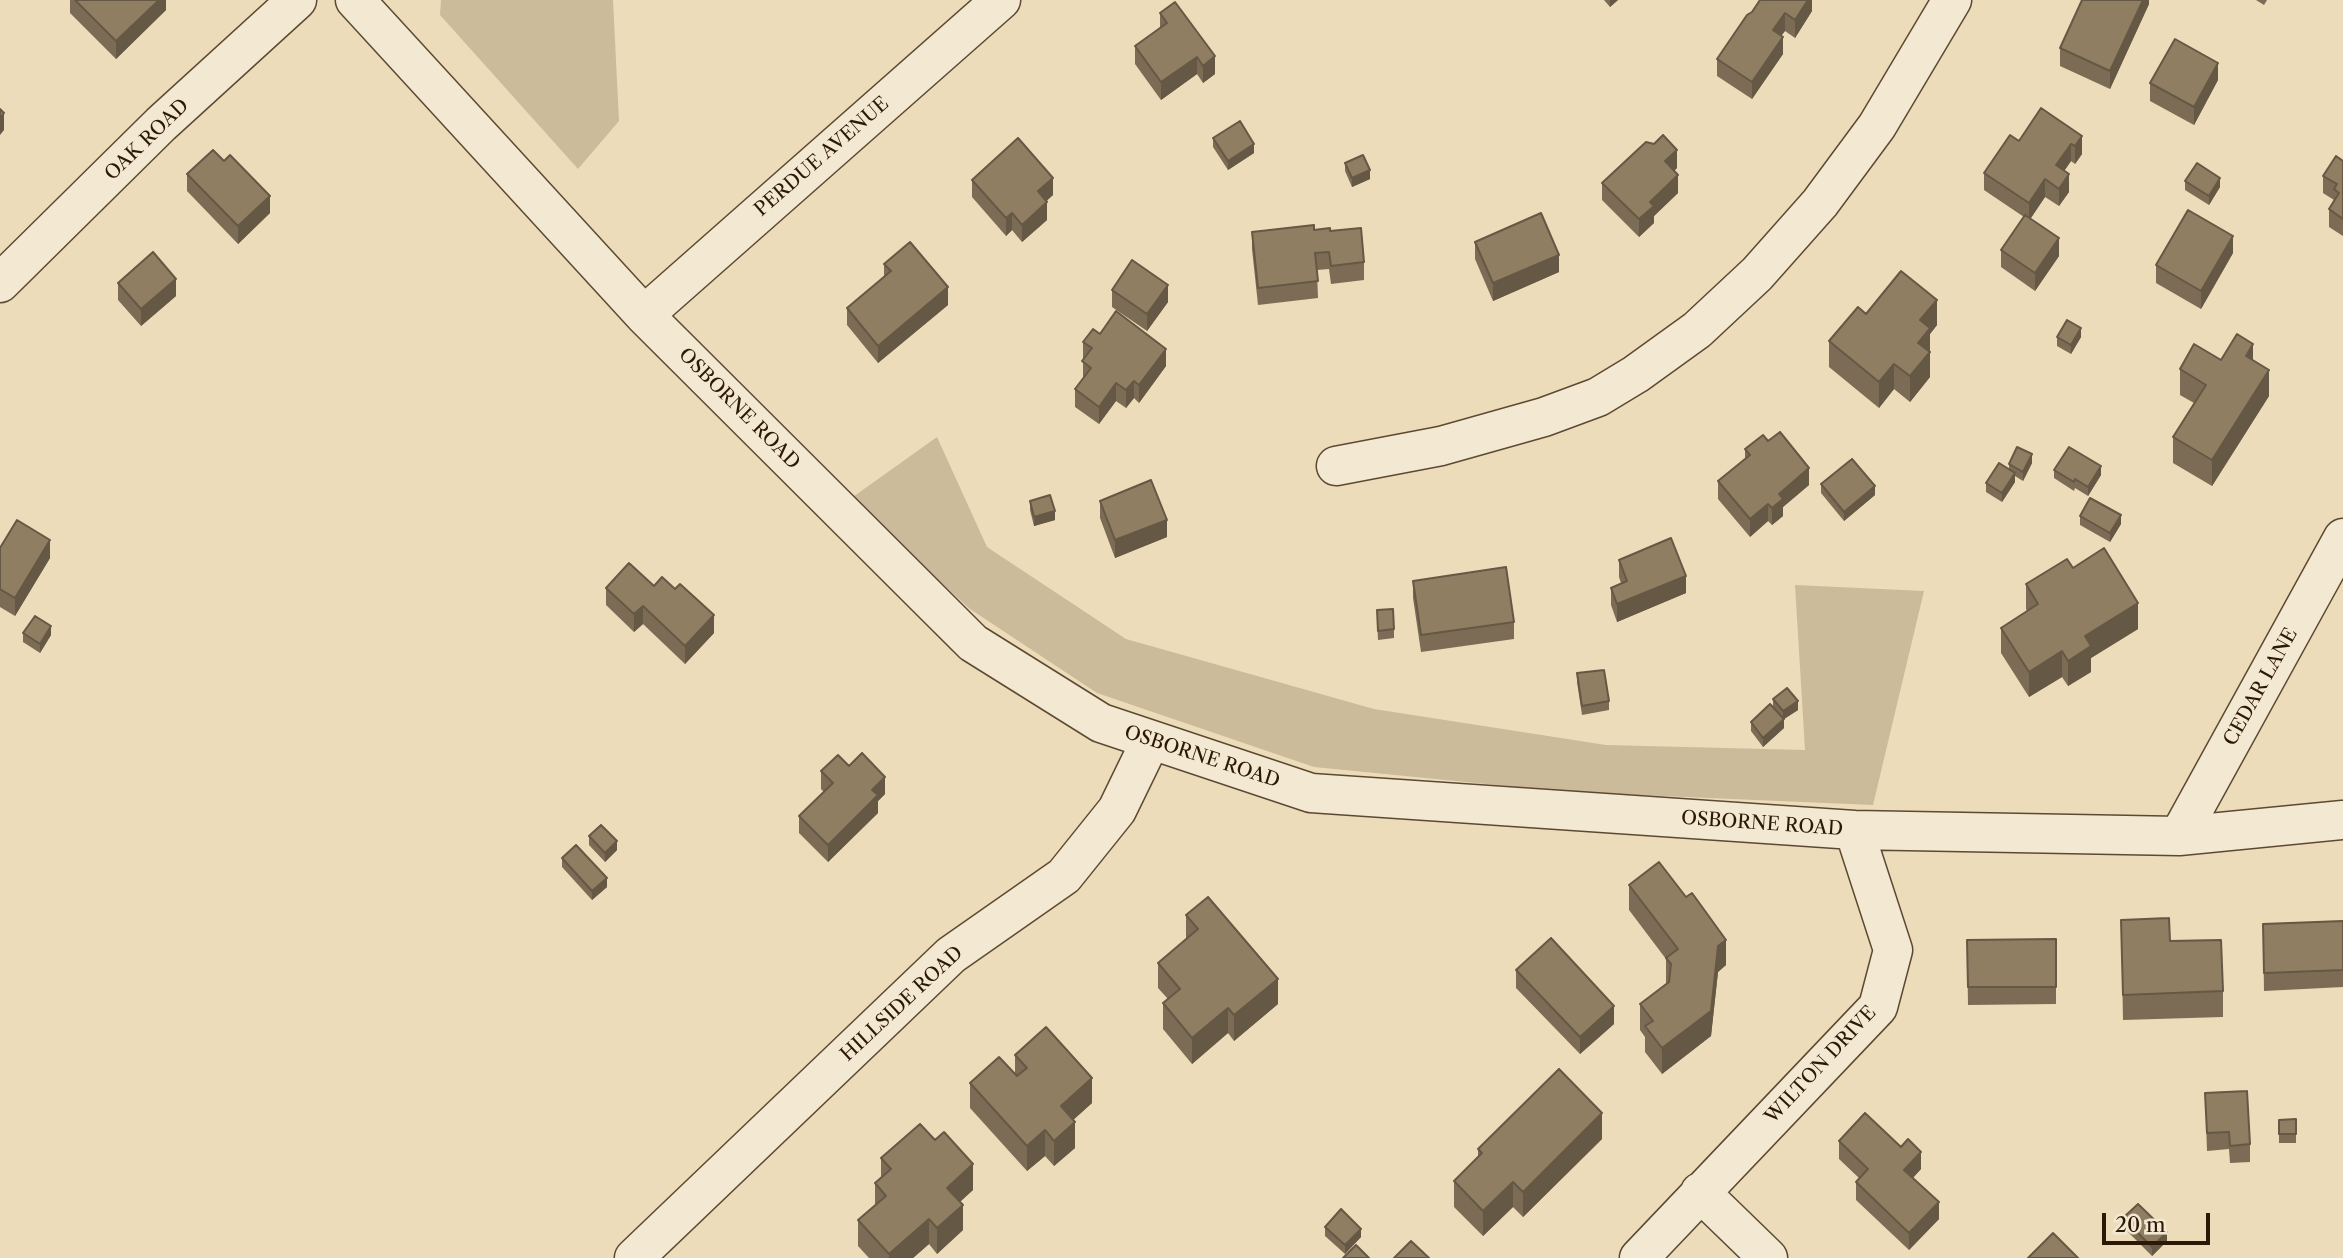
<!DOCTYPE html>
<html>
<head>
<meta charset="utf-8">
<style>
  body { margin:0 }
  #map { position:relative; width:2343px; height:1258px; overflow:hidden; background:#eddcb9; font-family:"Libre Caslon Text",serif }
  canvas { display:block }
  .scale { position:absolute; left:2102px; top:1213px; width:108px; height:32px; box-sizing:border-box; border:4px solid #2b1806; border-top:0; padding-left:9px; font-size:21px; line-height:24px; white-space:nowrap; color:#2b1806; -webkit-text-stroke:5px #f3e8d2; paint-order:stroke }
</style>
</head>
<body>
<div id="map">
<canvas width="2343" height="1258"></canvas>
<div class="scale">20 m</div>
</div>
<script>
const g = document.querySelector('canvas').getContext('2d');
g.lineJoin = 'round';
function paint(path, color) { g.fillStyle = color; g.fill(path, 'evenodd'); }
const toPath = rows => new Path2D(rows.map(r => 'M' + r).join(''));
function strokePath(path, color, width, dash) { g.strokeStyle = color; g.lineWidth = width; g.lineCap = dash ? 'butt' : 'round'; g.setLineDash(dash || []); g.stroke(path); }
function label(font, color, halo, rows, align = 'center') {
  g.font = font + ' "Libre Caslon Text",serif'; g.lineWidth = 7; g.setLineDash([]); g.textBaseline = 'middle'; g.strokeStyle = halo; g.fillStyle = color; for (const [text, x, y, turn = 0] of rows) {
    g.save(); g.translate(x, y); g.rotate((+turn || 0) * Math.PI / 180); g.textAlign = isNaN(turn) ? turn : align; if (halo) g.strokeText(text, 0, 0); g.fillText(text, 0, 0); g.restore();
  }
}
paint(toPath([
  [441,0,613,0,619,121,578,169,440,15],
  [937,437,987,547,1126,639,1374,709,1606,745,1805,750,1795,585,1924,591,1873,805,1567,792,1314,767,1097,693,970,609,850,499]
]), '#ccbb9b');
const minor = toPath([
  [355,0,644,315,973,643,1101,723,1311,793,1854,830,2179,836,2343,820],
  [0,283,161,124,297,0],
  [644,315,1001,0],
  [1336,466,1441,446,1544,417,1598,397,1636,374,1697,330,1757,274,1820,203,1877,126,1952,0],
  [2179,836,2343,538],
  [1700,1192,1768,1258],
  [634,1258,951,955,1064,876,1117,810,1151,740],
  [1639,1258,1878,1007,1893,950,1854,830]
]);
strokePath(minor, '#5c4933', 41);
strokePath(minor, '#f3e8d2', 38);
paint(toPath([
  [70,0,166,0,166,10,116,59,70,13],
  [1604,0,1618,0,1610,7],
  [1812,0,1812,11,1795,38,1785,31,1781,35,1783,54,1752,99,1717,76,1717,59,1747,15],
  [2149,0,2149,4,2110,89,2060,66,2060,48],
  [2256,0,2267,0,2264,5],
  [1160,13,1215,74,1203,83,1197,74,1161,100,1135,64,1135,46,1160,29],
  [2218,80,2194,125,2150,101,2150,83],
  [2041,108,2082,154,2075,164,2071,161,2064,171,2069,192,2059,206,2045,197,2030,219,2059,256,2035,291,2001,267,2001,250,2024,217,1984,190,1984,173,2019,141],
  [1213,138,1254,153,1228,170,1213,147],
  [2343,161,2343,236,2329,227,2329,209,2334,200,2323,193,2323,176],
  [1345,163,1370,179,1352,187,1345,171],
  [1677,168,1674,171,1678,193,1654,216,1654,223,1639,237,1602,200,1602,183],
  [187,174,270,213,238,244,187,191],
  [972,180,1053,195,1046,201,1047,220,1022,242,1012,230,1006,236,972,197],
  [2185,181,2220,187,2209,205,2185,190],
  [1314,230,1330,231,1364,262,1364,280,1331,284,1329,269,1317,270,1318,298,1258,305,1252,249,1252,232],
  [1475,242,1559,272,1493,301,1475,259],
  [2233,253,2201,309,2156,283,2156,265],
  [884,264,948,305,878,363,847,325,847,308,884,277],
  [118,283,176,296,141,326,118,300],
  [1112,290,1168,302,1147,331,1112,307],
  [1866,314,1937,325,1930,334,1930,377,1910,402,1894,389,1879,408,1829,367,1829,341],
  [1100,334,1166,366,1139,403,1134,398,1126,408,1116,401,1099,424,1075,407,1075,389,1083,379,1083,342],
  [2057,337,2081,337,2071,354,2057,346],
  [2221,360,2253,360,2269,396,2212,486,2173,463,2173,437,2194,403,2180,395,2180,369],
  [1745,449,1809,485,1783,507,1783,516,1772,525,1768,521,1750,537,1718,499,1718,481,1745,459],
  [2032,463,2023,481,2015,476,2015,482,2002,502,1986,492,1986,483,2009,469,2009,464],
  [2054,470,2101,475,2088,496,2075,488,2074,491,2054,478],
  [1821,484,1875,495,1844,521,1821,493],
  [1030,501,1055,520,1034,526,1030,510],
  [1100,501,1167,537,1115,558,1100,518],
  [2080,516,2121,524,2110,542,2080,525],
  [0,548,50,558,15,616,0,607],
  [1619,560,1686,593,1617,622,1611,605,1611,588,1621,583,1619,577],
  [2073,568,2138,629,2091,658,2091,672,2068,686,2062,677,2029,697,2001,653,2001,628,2027,611,2026,609,2026,584],
  [1413,581,1514,622,1514,639,1421,652,1413,598],
  [654,586,714,633,685,664,643,624,634,632,606,605,606,588],
  [1377,619,1394,629,1394,638,1378,640],
  [23,633,51,635,40,653,23,642],
  [1577,673,1609,701,1609,710,1582,715,1577,682],
  [1773,699,1798,710,1784,719,1784,728,1763,747,1751,731,1751,722,1773,707],
  [849,766,885,794,878,801,878,813,828,862,799,833,799,816,824,792,821,789,821,771],
  [589,836,617,850,605,862,589,845],
  [562,858,607,887,592,900,562,867],
  [1629,885,1726,965,1718,972,1711,1036,1662,1074,1645,1052,1645,1037,1640,1030,1640,1004,1666,984,1666,959,1629,910],
  [1186,915,1278,1004,1234,1041,1228,1033,1192,1064,1163,1029,1163,1003,1168,999,1158,988,1158,963,1186,939],
  [2121,920,2223,991,2223,1017,2123,1020],
  [2343,921,2343,987,2264,991,2263,924],
  [2056,939,2056,1004,1968,1005,1967,940],
  [1516,970,1614,1024,1580,1054,1516,988],
  [1015,1055,1092,1103,1073,1120,1075,1148,1054,1166,1045,1156,1027,1171,970,1108,970,1083,1015,1074],
  [2205,1093,2250,1144,2250,1162,2230,1163,2229,1149,2207,1151],
  [2296,1119,2296,1143,2279,1143,2279,1120],
  [1602,1139,1523,1217,1513,1207,1483,1236,1454,1207,1454,1181,1478,1157,1478,1149],
  [1839,1141,1921,1169,1913,1178,1939,1219,1909,1250,1856,1200,1856,1182,1859,1178,1839,1159],
  [881,1158,973,1190,960,1202,963,1230,937,1254,929,1244,913,1258,869,1258,858,1246,858,1220,875,1206,875,1183,881,1177],
  [2123,1218,2167,1241,2152,1256,2123,1227],
  [1325,1227,1361,1237,1345,1254,1325,1236]
]), '#7c6c55');
paint(toPath([
  [159,0,166,0,166,10,116,59,116,41],
  [1610,0,1618,0,1610,7],
  [1808,0,1812,0,1812,11,1795,38,1795,20],
  [2143,0,2149,0,2149,4,2110,89,2110,71],
  [1785,13,1785,31,1773,47,1773,30],
  [1783,37,1783,54,1752,99,1752,82],
  [1215,56,1215,74,1203,83,1203,66],
  [1197,57,1197,74,1161,100,1161,82],
  [2218,63,2218,80,2194,125,2194,107],
  [4,113,4,130,0,135,0,118],
  [2082,136,2082,154,2075,164,2075,146],
  [1254,144,1254,153,1228,170,1228,161],
  [2071,144,2071,161,2056,183,2056,165],
  [1677,150,1677,168,1665,179,1665,161],
  [1370,170,1370,179,1352,187,1352,178],
  [2069,174,2069,192,2059,206,2059,189],
  [1678,175,1678,193,1654,216,1654,223,1639,237,1639,219,1650,202],
  [1053,178,1053,195,1038,209,1038,191],
  [2220,178,2220,187,2209,205,2209,196],
  [2045,179,2045,197,2029,221,2029,203],
  [270,196,270,213,238,244,238,226],
  [1047,202,1047,220,1022,242,1022,225],
  [1012,213,1012,230,1006,236,1006,218],
  [2233,236,2233,253,2201,309,2201,291],
  [2059,238,2059,256,2035,291,2035,273],
  [1559,255,1559,272,1493,301,1493,283],
  [176,279,176,296,141,326,141,309],
  [1168,285,1168,302,1147,331,1147,314],
  [948,287,948,305,878,363,878,346],
  [1937,300,1937,325,1930,334,1930,377,1910,402,1910,376,1920,320],
  [2081,328,2081,337,2071,354,2071,345],
  [2253,344,2253,369,2246,356],
  [1166,349,1166,366,1139,403,1139,385],
  [1894,364,1894,389,1879,408,1879,382],
  [2269,370,2269,396,2212,486,2212,460],
  [1134,381,1134,398,1126,408,1126,390],
  [1116,383,1116,401,1099,424,1099,407],
  [2032,454,2032,463,2023,481,2023,472],
  [2101,466,2101,475,2088,496,2088,487],
  [1809,468,1809,485,1783,507,1783,516,1772,525,1772,508,1779,494],
  [2015,473,2015,482,2002,502,2002,493],
  [1875,486,1875,495,1844,521,1844,512],
  [1768,504,1768,521,1750,537,1750,519],
  [1055,511,1055,520,1034,526,1034,517],
  [2121,515,2121,524,2110,542,2110,533],
  [1167,520,1167,537,1115,558,1115,540],
  [50,540,50,558,15,616,15,598],
  [1686,576,1686,593,1617,622,1617,604],
  [2138,603,2138,629,2091,658,2091,672,2068,686,2068,661,2085,636],
  [643,606,643,624,634,632,634,614],
  [714,615,714,633,685,664,685,646],
  [51,626,51,635,40,653,40,644],
  [2062,651,2062,677,2029,697,2029,672],
  [1798,701,1798,710,1784,719,1784,728,1763,747,1763,738,1783,720,1783,711],
  [885,777,885,794,878,801,878,813,828,862,828,845,872,790],
  [617,841,617,850,605,862,605,853],
  [607,878,607,887,592,900,592,891],
  [1726,940,1726,965,1718,972,1711,1036,1662,1074,1662,1048,1718,946],
  [1278,979,1278,1004,1234,1041,1234,1015],
  [1614,1006,1614,1024,1580,1054,1580,1037],
  [1228,1008,1228,1033,1192,1064,1192,1038],
  [1092,1078,1092,1103,1061,1131,1061,1106],
  [1602,1113,1602,1139,1523,1217,1523,1192],
  [1075,1122,1075,1148,1054,1166,1054,1141],
  [1045,1130,1045,1156,1027,1171,1027,1146],
  [1921,1152,1921,1169,1904,1187,1904,1170],
  [973,1164,973,1190,947,1213,947,1188],
  [1513,1182,1513,1207,1483,1236,1483,1211],
  [1939,1202,1939,1219,1909,1250,1909,1233],
  [963,1205,963,1230,937,1254,937,1228],
  [929,1219,929,1244,913,1258,889,1258,889,1254],
  [1361,1229,1361,1237,1345,1254,1345,1245],
  [2167,1232,2167,1241,2152,1256,2152,1247]
]), '#655845');
const building = toPath([
  [75,0,159,0,116,41,75,0],
  [1760,0,1808,0,1795,20,1785,13,1773,30,1783,37,1752,82,1717,59,1747,15,1752,12,1760,0],
  [2082,0,2143,0,2110,71,2060,48,2082,0],
  [1175,2,1215,56,1203,66,1197,57,1161,82,1135,46,1167,23,1160,13,1175,2],
  [2175,39,2218,63,2194,107,2150,83,2175,39],
  [2041,108,2082,136,2075,146,2071,144,2056,165,2069,174,2059,189,2045,179,2029,203,1984,173,2010,135,2019,141,2041,108],
  [0,109,4,113,0,118,0,109],
  [1240,121,1254,144,1228,161,1213,138,1240,121],
  [1663,135,1677,150,1665,161,1678,175,1650,202,1654,206,1639,219,1602,183,1646,142,1654,144,1663,135],
  [1018,138,1053,178,1038,191,1047,202,1022,225,1012,213,1006,218,972,180,1018,138],
  [213,150,224,161,230,155,270,196,238,226,187,174,213,150],
  [1363,155,1370,170,1352,178,1345,163,1363,155],
  [2336,156,2343,161,2343,219,2329,209,2339,193,2334,189,2337,184,2323,176,2336,156],
  [2197,163,2220,178,2209,196,2185,181,2197,163],
  [2188,210,2233,236,2201,291,2156,265,2188,210],
  [1541,213,1559,255,1493,283,1475,242,1541,213],
  [2025,215,2059,238,2035,273,2001,250,2025,215],
  [1314,225,1314,230,1330,228,1330,231,1361,228,1364,262,1331,266,1329,252,1315,253,1318,281,1258,288,1252,232,1314,225],
  [910,242,948,287,878,346,847,308,891,271,884,264,910,242],
  [153,252,176,279,141,309,118,283,153,252],
  [1132,260,1168,285,1147,314,1112,290,1132,260],
  [1901,271,1937,300,1920,320,1930,328,1918,343,1930,352,1910,376,1894,364,1879,382,1829,341,1858,307,1866,314,1901,271],
  [1116,311,1166,349,1139,385,1134,381,1126,390,1116,383,1099,407,1075,389,1091,368,1082,361,1092,348,1083,342,1093,329,1100,334,1116,311],
  [2067,320,2081,328,2071,345,2057,337,2067,320],
  [2237,334,2253,344,2246,356,2269,370,2212,460,2173,437,2206,385,2180,369,2194,344,2221,360,2237,334],
  [1780,432,1809,468,1779,494,1783,499,1772,508,1768,504,1750,519,1718,481,1750,455,1745,449,1763,435,1768,441,1780,432],
  [2017,447,2032,454,2023,472,2009,464,2017,447],
  [2069,447,2101,466,2088,487,2075,479,2074,482,2054,470,2069,447],
  [1852,459,1875,486,1844,512,1821,484,1852,459],
  [1999,463,2015,473,2002,493,1986,483,1999,463],
  [1151,480,1167,520,1115,540,1100,501,1151,480],
  [1050,495,1055,511,1034,517,1030,501,1050,495],
  [2090,498,2121,515,2110,533,2080,516,2090,498],
  [17,520,50,540,15,598,0,589,0,548,17,520],
  [1671,538,1686,576,1617,604,1611,588,1627,581,1619,560,1671,538],
  [2104,548,2138,603,2085,636,2091,646,2068,661,2062,651,2029,672,2001,628,2038,604,2026,584,2067,559,2073,568,2104,548],
  [629,563,654,586,662,577,675,589,680,584,714,615,685,646,643,606,634,614,606,588,629,563],
  [1506,567,1514,622,1421,635,1413,581,1506,567],
  [1393,609,1394,629,1378,631,1377,610,1393,609],
  [35,616,51,626,40,644,23,633,35,616],
  [1604,670,1609,701,1582,706,1577,673,1604,670],
  [1787,688,1798,701,1783,711,1773,699,1787,688],
  [1770,704,1784,719,1763,738,1751,722,1770,704],
  [862,753,885,777,872,790,878,795,828,845,799,816,833,783,821,771,838,755,849,766,862,753],
  [601,825,617,841,605,853,589,836,601,825],
  [576,845,607,878,592,891,562,858,576,845],
  [1659,862,1686,897,1692,893,1726,940,1718,946,1711,1011,1662,1048,1645,1026,1653,1021,1640,1004,1669,982,1671,964,1666,958,1678,949,1629,885,1659,862],
  [1208,897,1278,979,1234,1015,1228,1008,1192,1038,1163,1003,1180,989,1158,963,1198,929,1186,915,1208,897],
  [2169,918,2170,941,2221,940,2223,991,2123,995,2121,920,2169,918],
  [2343,921,2343,970,2264,973,2263,924,2343,921],
  [1551,938,1614,1006,1580,1037,1516,970,1551,938],
  [2056,939,2056,987,1968,987,1967,940,2056,939],
  [1046,1027,1092,1078,1061,1106,1075,1122,1054,1141,1045,1130,1027,1146,970,1083,999,1057,1017,1076,1027,1068,1015,1055,1046,1027],
  [1559,1069,1602,1113,1523,1192,1513,1182,1483,1211,1454,1181,1482,1153,1478,1149,1559,1069],
  [2247,1091,2250,1144,2230,1146,2229,1132,2207,1133,2205,1093,2247,1091],
  [1865,1113,1901,1147,1908,1139,1921,1152,1904,1170,1939,1202,1909,1233,1856,1182,1868,1169,1839,1141,1865,1113],
  [2296,1119,2296,1134,2279,1134,2279,1120,2296,1119],
  [920,1124,935,1140,944,1132,973,1164,947,1188,963,1205,937,1228,929,1219,889,1254,858,1220,886,1196,875,1183,891,1169,881,1158,920,1124],
  [2138,1204,2167,1232,2152,1247,2123,1218,2138,1204],
  [1341,1209,1361,1229,1345,1245,1325,1227,1341,1209],
  [2053,1233,2078,1258,2028,1258,2053,1233],
  [1411,1241,1429,1258,1394,1258,1411,1241],
  [1356,1245,1369,1258,1343,1258,1356,1245]
]);
paint(building, '#907e63');
strokePath(building, '#655845', 2);
label('19px', '#2b1806', '#f3e8d2', [
  ["OAK ROAD",147,140,-44],
  ["PERDUE AVENUE",822,157,-41],
  ["OSBORNE ROAD",739,409,45],
  ["CEDAR LANE",2261,687,-61],
  ["OSBORNE ROAD",1202,757,18],
  ["OSBORNE ROAD",1762,824,4],
  ["HILLSIDE ROAD",902,1004,-43],
  ["WILTON DRIVE",1821,1065,-47]
]);
</script>
</body>
</html>
